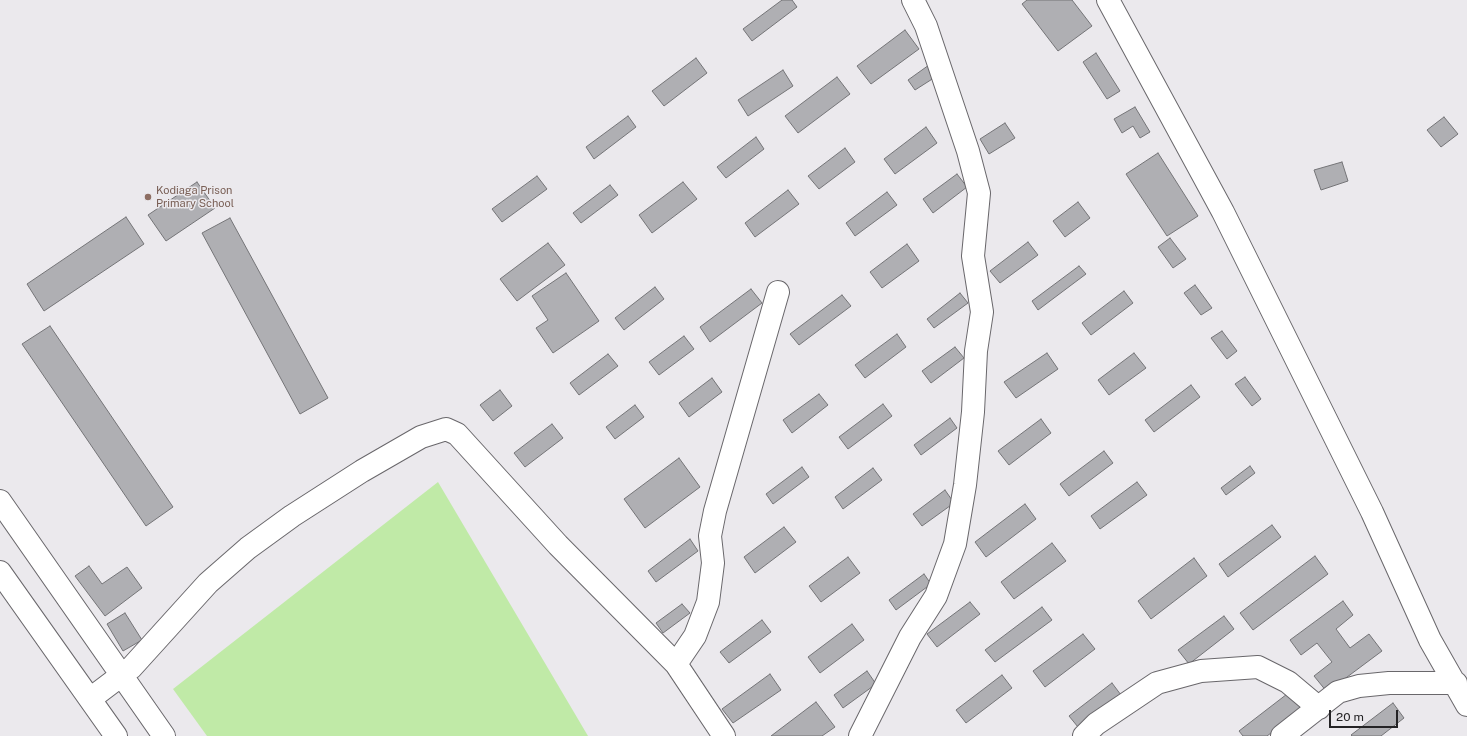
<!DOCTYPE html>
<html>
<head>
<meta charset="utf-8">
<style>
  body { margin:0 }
  #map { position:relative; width:1467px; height:736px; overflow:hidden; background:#ebe9ed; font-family:"Public Sans",sans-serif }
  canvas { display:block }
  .scale { position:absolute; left:1329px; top:710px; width:69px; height:18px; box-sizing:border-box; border:2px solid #242325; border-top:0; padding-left:5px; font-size:12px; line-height:14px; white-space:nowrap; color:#242325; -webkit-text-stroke:3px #ebe9ed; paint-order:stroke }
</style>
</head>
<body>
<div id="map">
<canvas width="1467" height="736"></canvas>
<div class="scale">20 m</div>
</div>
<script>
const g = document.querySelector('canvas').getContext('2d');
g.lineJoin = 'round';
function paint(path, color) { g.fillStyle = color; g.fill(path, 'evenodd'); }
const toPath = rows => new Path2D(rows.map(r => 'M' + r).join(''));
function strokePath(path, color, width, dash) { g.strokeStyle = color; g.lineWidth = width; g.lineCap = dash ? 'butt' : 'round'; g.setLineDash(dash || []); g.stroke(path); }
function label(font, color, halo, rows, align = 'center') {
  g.font = font + ' "Public Sans",sans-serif'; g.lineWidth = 3; g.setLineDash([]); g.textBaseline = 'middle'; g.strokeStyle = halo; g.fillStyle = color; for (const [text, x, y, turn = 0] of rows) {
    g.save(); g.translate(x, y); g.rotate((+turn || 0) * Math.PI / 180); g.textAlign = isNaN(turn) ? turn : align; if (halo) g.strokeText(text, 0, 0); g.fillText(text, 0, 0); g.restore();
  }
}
paint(toPath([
  [438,482,588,736,207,736,173,689]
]), '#c0eaa7');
const building = toPath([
  [782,0,792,0,797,7,752,41,743,29,782,0],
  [1027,0,1072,0,1092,26,1058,51,1022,4,1027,0],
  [905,30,919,49,871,84,857,66,905,30],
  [1096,53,1120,91,1107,99,1083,62,1096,53],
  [696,58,707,73,664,106,652,91,696,58],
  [929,65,937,76,915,90,908,80,929,65],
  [783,70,793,86,748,116,738,100,783,70],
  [837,77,850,94,798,133,785,116,837,77],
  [1135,107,1150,132,1140,138,1133,126,1122,133,1114,119,1135,107],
  [628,116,636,127,594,159,586,147,628,116],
  [1444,117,1458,134,1441,147,1427,130,1444,117],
  [1005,123,1015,138,989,154,980,139,1005,123],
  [926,127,937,143,895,174,884,159,926,127],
  [756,137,764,149,726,178,717,167,756,137],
  [845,148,855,162,819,189,808,176,845,148],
  [1158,153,1198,216,1167,236,1126,174,1158,153],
  [1342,162,1348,181,1321,190,1314,170,1342,162],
  [957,174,967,187,933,213,923,199,957,174],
  [537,176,547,189,502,222,492,209,537,176],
  [197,182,215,208,166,241,148,215,197,182],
  [683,182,697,199,652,233,639,215,683,182],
  [610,185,618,195,581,223,573,213,610,185],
  [788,190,799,204,755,237,745,223,788,190],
  [887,192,897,205,855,236,846,223,887,192],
  [1078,202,1090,218,1065,237,1053,221,1078,202],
  [126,217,144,244,44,311,27,284,126,217],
  [230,218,328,398,300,414,202,233,230,218],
  [1170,238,1186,259,1173,268,1158,247,1170,238],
  [1028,242,1038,255,1000,283,990,271,1028,242],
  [548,243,565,265,517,301,500,279,548,243],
  [907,244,919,261,882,288,870,272,907,244],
  [1079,266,1086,274,1038,310,1032,301,1079,266],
  [566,273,599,321,553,353,536,328,548,320,532,296,566,273],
  [1195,285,1212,308,1201,315,1184,293,1195,285],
  [655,287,664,299,624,330,615,318,655,287],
  [751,289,762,303,710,342,700,327,751,289],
  [1124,291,1133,303,1091,335,1082,323,1124,291],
  [960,293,968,303,934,328,927,319,960,293],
  [842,295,851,306,799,345,790,334,842,295],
  [50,326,173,507,146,526,22,344,50,326],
  [1222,331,1237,351,1227,359,1211,338,1222,331],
  [897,334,906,347,865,378,855,365,897,334],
  [684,336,694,349,659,375,649,362,684,336],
  [955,347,964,358,931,383,922,371,955,347],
  [1047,353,1058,369,1016,398,1004,382,1047,353],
  [1134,353,1146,368,1109,395,1098,380,1134,353],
  [608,354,618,366,579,395,570,383,608,354],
  [1245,377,1261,399,1252,406,1235,384,1245,377],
  [712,378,722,392,689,417,679,403,712,378],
  [1191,385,1200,397,1154,432,1145,420,1191,385],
  [500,390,512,406,493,421,480,405,500,390],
  [819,394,828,405,792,433,783,420,819,394],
  [883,404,892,416,848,449,839,437,883,404],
  [635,405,644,417,615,439,606,427,635,405],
  [950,418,957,428,921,455,914,445,950,418],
  [1041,419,1051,433,1009,465,998,451,1041,419],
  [552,424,563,438,525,467,514,453,552,424],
  [1104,451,1113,463,1069,496,1060,484,1104,451],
  [679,458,700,487,645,528,624,499,679,458],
  [1250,466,1255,473,1226,495,1221,488,1250,466],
  [802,467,809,477,773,504,766,494,802,467],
  [873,468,882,480,843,509,835,497,873,468],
  [1137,482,1147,495,1100,529,1091,516,1137,482],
  [945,490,954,503,922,526,913,514,945,490],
  [1025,504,1036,519,986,557,975,542,1025,504],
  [1272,525,1281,537,1228,577,1219,564,1272,525],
  [784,527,796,542,755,573,744,557,784,527],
  [690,539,698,551,656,582,648,571,690,539],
  [1052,543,1066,561,1014,599,1001,582,1052,543],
  [1315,556,1328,574,1253,630,1240,613,1315,556],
  [848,557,860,573,821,602,809,586,848,557],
  [1194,558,1207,576,1151,619,1138,601,1194,558],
  [89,566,102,584,127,567,142,588,105,616,75,576,89,566],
  [924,574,931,584,896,610,889,600,924,574],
  [1343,601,1353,615,1336,629,1350,648,1369,634,1382,651,1327,692,1314,676,1332,662,1317,643,1301,655,1290,640,1343,601],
  [970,602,980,614,937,647,927,634,970,602],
  [682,604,690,613,663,633,656,623,682,604],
  [1042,607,1052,620,995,662,985,650,1042,607],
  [125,613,142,640,123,651,107,624,125,613],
  [1224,616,1234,629,1189,664,1178,650,1224,616],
  [762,620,771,632,729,663,720,652,762,620],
  [852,624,864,640,820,673,808,657,852,624],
  [1083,634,1095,649,1045,687,1033,671,1083,634],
  [867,671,876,684,843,708,834,695,867,671],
  [770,674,781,690,733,723,722,709,770,674],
  [1002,675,1012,688,966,723,956,710,1002,675],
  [1112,683,1121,695,1078,727,1069,716,1112,683],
  [1291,691,1304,708,1267,736,1243,736,1239,731,1291,691],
  [816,702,835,727,822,736,771,736,816,702],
  [1393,703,1404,718,1381,736,1352,736,1351,735,1393,703]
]);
paint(building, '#afafb3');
strokePath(building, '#747477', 1);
const street = toPath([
  [1108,0,1223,212,1372,512,1430,640,1467,705],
  [0,501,164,736],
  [0,572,116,736],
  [676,664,695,636,708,602,713,563,710,536,715,511,778,292],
  [90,699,131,668,208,583,248,548,292,516,362,471,421,437,446,429,457,434,558,545,676,664,724,736],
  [860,736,910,637,936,596,955,544,965,485,973,412,976,351,982,312,973,256,979,193,968,151,926,26,913,0],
  [1084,736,1096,724,1157,683,1201,671,1258,667,1288,682,1319,708],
  [1282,736,1338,692,1359,686,1389,683,1456,683]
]);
strokePath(street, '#69676b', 24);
strokePath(street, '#fff', 22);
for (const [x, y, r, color] of [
  [148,197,4,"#8d6e63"]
]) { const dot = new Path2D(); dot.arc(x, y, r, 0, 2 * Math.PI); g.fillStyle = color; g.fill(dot); strokePath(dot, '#ebe9ed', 1.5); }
label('11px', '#785e54', '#ebe9ed', [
  ["Kodiaga Prison",156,191],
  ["Primary School",156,204]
], 'left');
</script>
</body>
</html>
